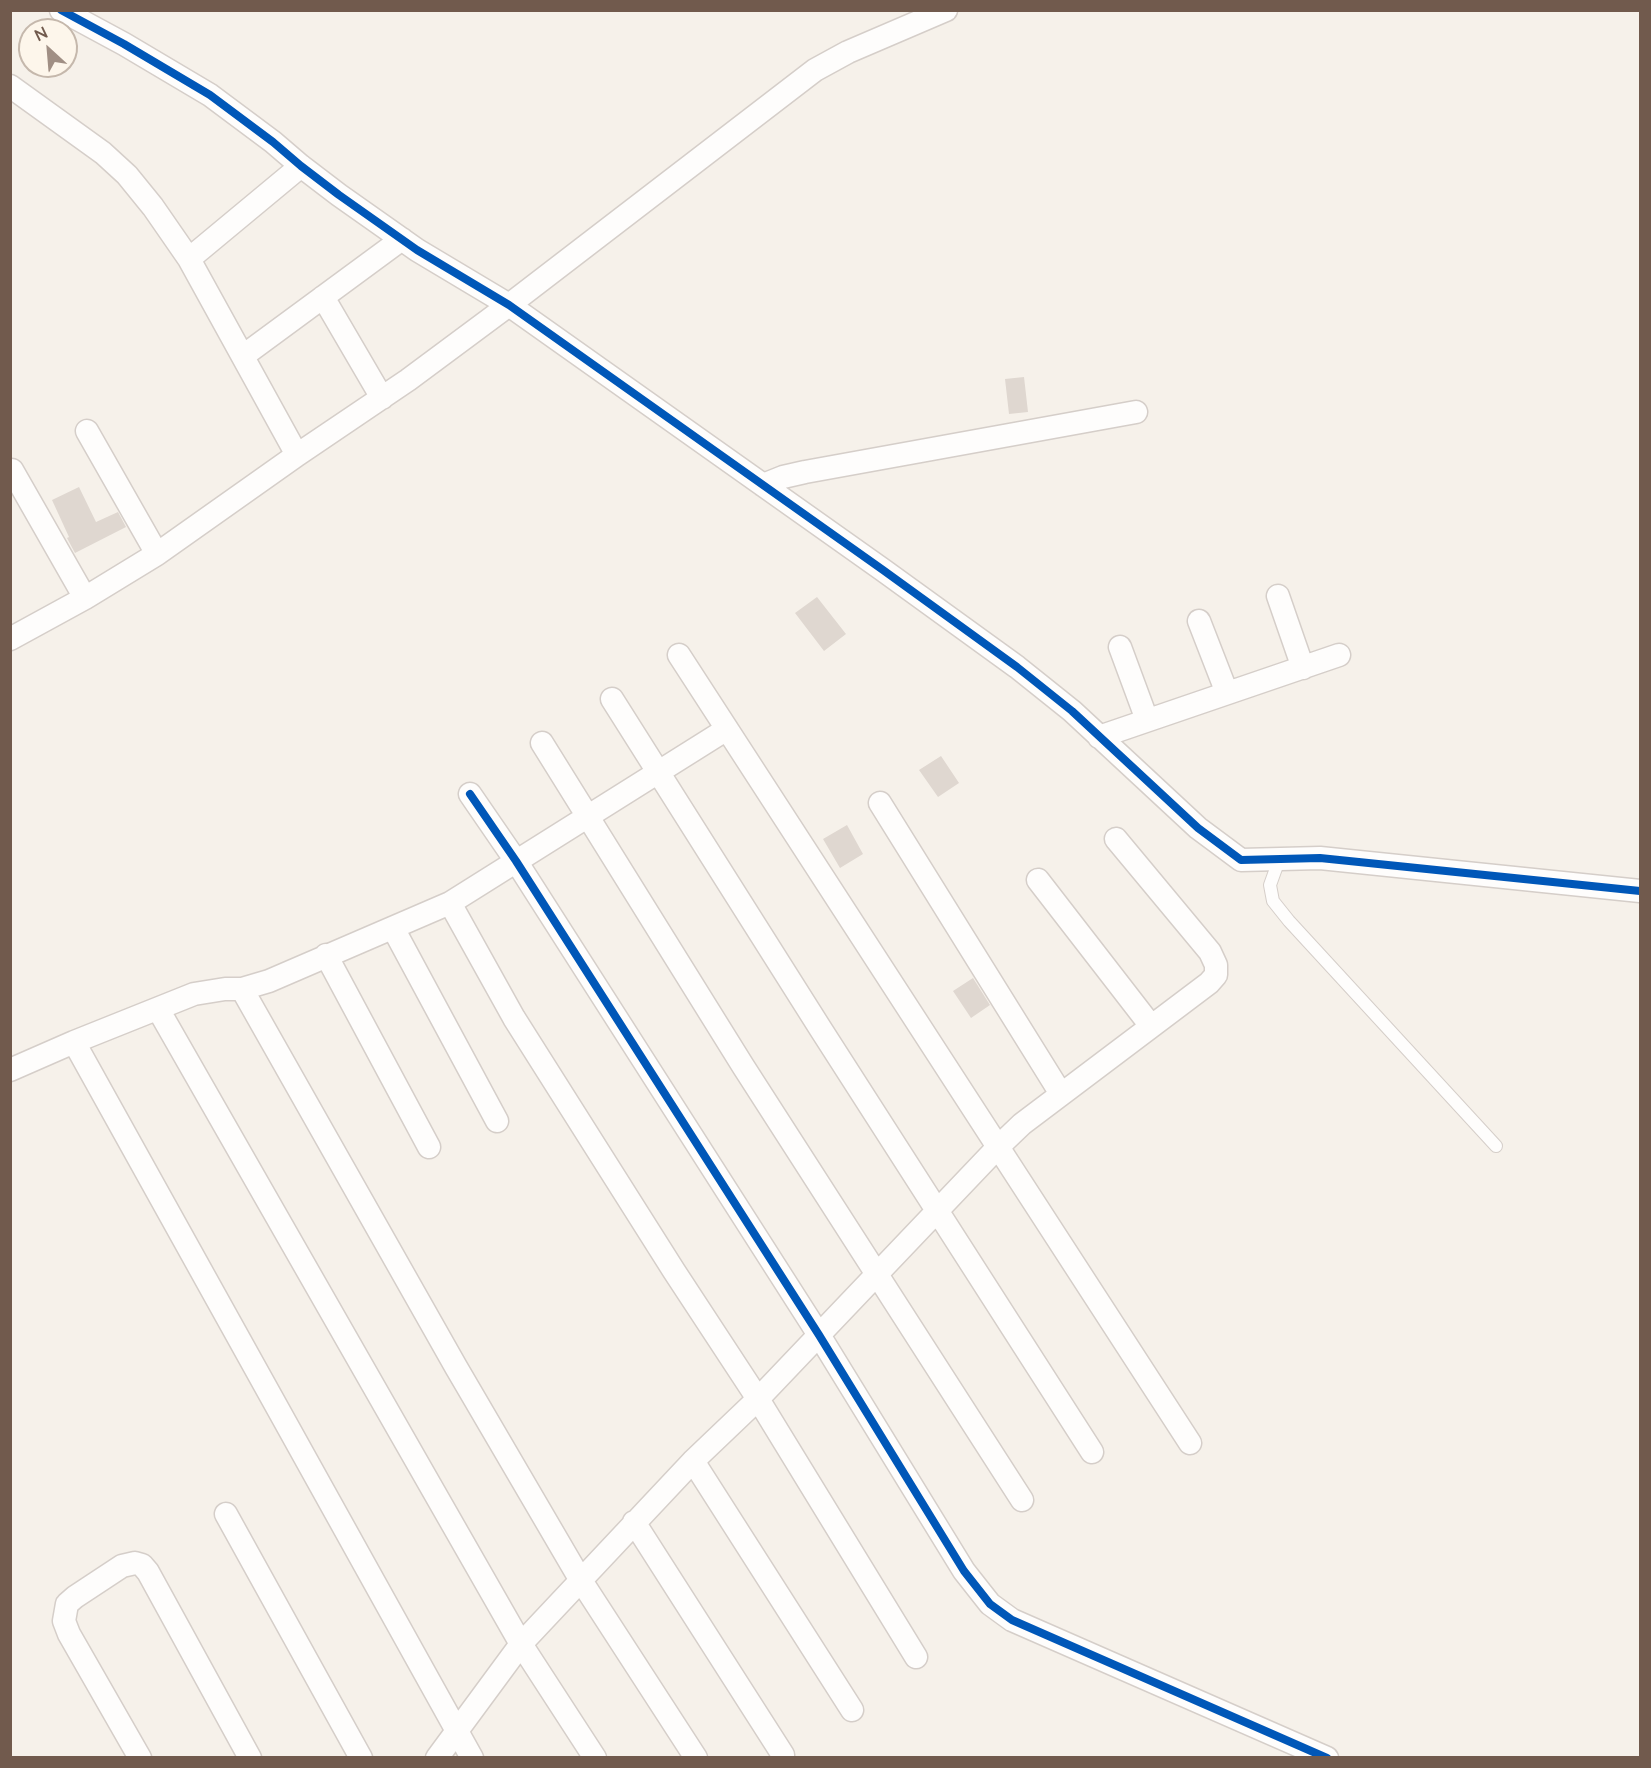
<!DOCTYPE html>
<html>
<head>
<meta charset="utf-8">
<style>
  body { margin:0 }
  #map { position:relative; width:1651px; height:1768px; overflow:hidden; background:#f6f1ea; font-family:Lato,sans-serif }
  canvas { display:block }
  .frame { position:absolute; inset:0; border:12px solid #715a4d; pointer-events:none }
  .north { position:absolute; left:18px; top:18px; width:60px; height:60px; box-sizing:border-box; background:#fdf6eb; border:2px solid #c5b8ac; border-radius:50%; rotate:334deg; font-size:16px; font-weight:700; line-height:24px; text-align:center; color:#715a4d }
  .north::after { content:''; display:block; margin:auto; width:21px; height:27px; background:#a08f84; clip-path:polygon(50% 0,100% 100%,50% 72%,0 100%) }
</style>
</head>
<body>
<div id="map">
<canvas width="1651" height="1768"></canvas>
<div class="frame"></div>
<div class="north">N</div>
</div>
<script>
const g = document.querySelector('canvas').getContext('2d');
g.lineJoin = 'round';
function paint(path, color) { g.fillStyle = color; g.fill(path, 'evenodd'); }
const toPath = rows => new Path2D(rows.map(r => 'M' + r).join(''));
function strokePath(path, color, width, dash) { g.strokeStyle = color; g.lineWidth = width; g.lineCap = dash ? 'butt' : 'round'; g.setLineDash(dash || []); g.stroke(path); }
paint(toPath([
  [1024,377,1028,412,1009,414,1005,379],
  [79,487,96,522,118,512,126,527,75,553,67,538,69,537,52,500],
  [817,597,846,634,824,651,795,613],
  [941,756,959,783,938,797,919,770],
  [847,825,863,854,840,868,823,839],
  [973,978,990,1005,971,1018,953,991]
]), '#dfd7d0');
const service = toPath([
  [1279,860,1270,885,1273,901,1289,921,1496,1146]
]);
const minor = toPath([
  [61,10,124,44,210,95,273,142,301,166,339,195,417,250,509,305,883,570,1017,667,1072,711,1198,828,1241,860,1320,858,1640,891],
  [10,86,103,153,127,175,153,207,189,259,297,455],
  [189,259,301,166],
  [323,297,382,398],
  [243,356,402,239],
  [87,431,157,554],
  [12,470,85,598],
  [763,485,783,477,805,472,1136,412],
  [1278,596,1303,668],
  [1199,621,1227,693],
  [10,639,85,598,157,554,297,455,408,380,509,305,815,70,848,52,946,10],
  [1120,647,1147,720],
  [679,655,1190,1443],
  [612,699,820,1028,1092,1452],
  [1099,737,1339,655],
  [542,743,743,1066,1022,1500],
  [470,794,516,861,819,1335,964,1571,990,1604,1012,1620,1327,1758],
  [880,803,1061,1094],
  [1038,880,1151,1026],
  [450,903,514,1018,674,1271,758,1399,916,1657],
  [393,928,497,1121],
  [326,955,429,1147],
  [242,989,456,1367,580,1579,696,1758],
  [158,1009,521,1644,595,1758],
  [74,1042,472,1758],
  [10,1070,74,1042,194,994,225,989,242,989,269,981,450,903,727,729],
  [693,1461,852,1710],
  [226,1514,361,1758],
  [634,1522,783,1755],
  [140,1758,69,1634,64,1621,67,1604,75,1597,122,1566,135,1563,142,1565,148,1572,250,1758],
  [437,1758,521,1644,693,1461,758,1399,998,1147,1022,1124,1209,983,1216,975,1216,965,1210,952,1116,839]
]);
strokePath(service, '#d5cec9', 14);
strokePath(minor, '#d5cec9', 25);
strokePath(service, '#fefdfc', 12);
strokePath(minor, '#fefdfc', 22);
strokePath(toPath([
  [61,10,124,44,210,95,273,142,301,166,339,195,417,250,509,305,883,570,1017,667,1072,711,1198,828,1241,860,1320,858,1640,891],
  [470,794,516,861,819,1335,964,1571,990,1604,1012,1620,1327,1758]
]), '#0057b8', 8);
</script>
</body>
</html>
